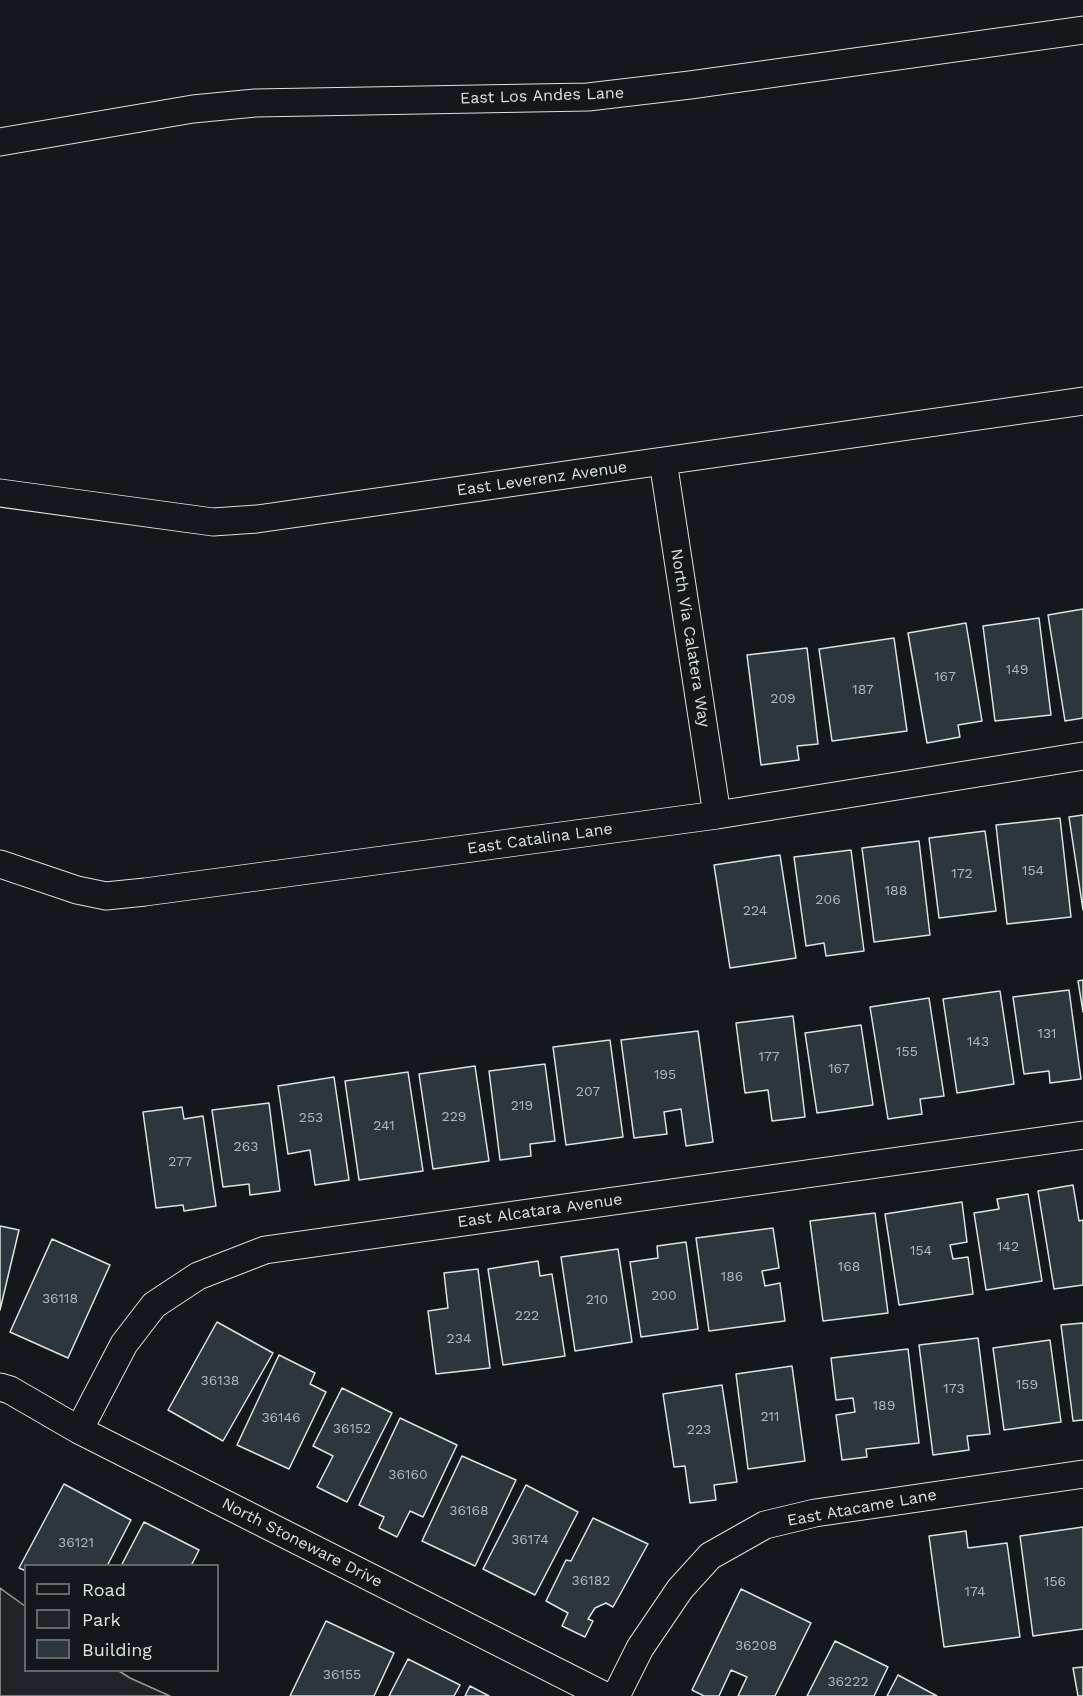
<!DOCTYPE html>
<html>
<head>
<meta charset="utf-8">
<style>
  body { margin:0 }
  #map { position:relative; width:1083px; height:1696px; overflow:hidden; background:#14181c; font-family:"Work Sans",sans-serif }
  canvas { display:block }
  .legend { position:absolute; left:24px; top:1564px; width:195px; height:108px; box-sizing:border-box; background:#14181c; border:2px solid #626a69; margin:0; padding:8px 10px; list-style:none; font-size:18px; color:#d8e6dc }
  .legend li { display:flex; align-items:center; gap:12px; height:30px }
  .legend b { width:30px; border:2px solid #626a69 }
</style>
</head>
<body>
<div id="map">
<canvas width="1083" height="1696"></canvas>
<ul class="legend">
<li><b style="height:8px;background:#14181c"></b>Road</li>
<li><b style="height:16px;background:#202428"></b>Park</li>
<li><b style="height:16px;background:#2c363c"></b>Building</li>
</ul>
</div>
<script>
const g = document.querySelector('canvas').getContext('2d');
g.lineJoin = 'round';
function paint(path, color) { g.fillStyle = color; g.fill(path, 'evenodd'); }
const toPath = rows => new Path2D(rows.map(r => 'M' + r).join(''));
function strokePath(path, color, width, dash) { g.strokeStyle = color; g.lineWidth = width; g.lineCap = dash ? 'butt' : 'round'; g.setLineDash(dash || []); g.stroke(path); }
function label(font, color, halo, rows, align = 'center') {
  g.font = font + ' "Work Sans",sans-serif'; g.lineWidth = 4.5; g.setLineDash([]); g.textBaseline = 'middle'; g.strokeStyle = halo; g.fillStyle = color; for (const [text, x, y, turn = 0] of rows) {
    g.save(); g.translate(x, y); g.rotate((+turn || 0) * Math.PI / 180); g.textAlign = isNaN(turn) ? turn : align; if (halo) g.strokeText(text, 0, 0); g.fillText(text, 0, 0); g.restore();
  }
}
const green = toPath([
  [0,1588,25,1606,26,1670,119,1671,130,1678,170,1696,0,1696,0,1588]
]);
paint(green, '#202428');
strokePath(green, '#939e99', 1.5);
const building = toPath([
  [1083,609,1083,718,1065,721,1048,615,1083,609],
  [1039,618,1051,715,995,721,983,626,1039,618],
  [966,623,982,721,958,725,960,737,927,743,908,633,966,623],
  [894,638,907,731,832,741,819,649,894,638],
  [807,648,818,744,797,746,799,760,761,765,747,655,807,648],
  [1083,815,1083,910,1069,817,1083,815],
  [1060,818,1071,917,1007,924,996,825,1060,818],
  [985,831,996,911,939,918,929,838,985,831],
  [919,841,930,935,874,942,862,848,919,841],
  [851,850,864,951,826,956,824,943,806,946,794,857,851,850],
  [780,855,796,958,730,968,714,865,780,855],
  [1083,980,1083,1012,1078,981,1083,980],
  [1069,990,1081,1079,1050,1083,1049,1071,1024,1074,1013,997,1069,990],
  [1000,991,1014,1084,957,1093,943,999,1000,991],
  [929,998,944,1096,920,1099,922,1114,888,1119,870,1007,929,998],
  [793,1016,805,1117,772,1121,768,1090,745,1093,736,1023,793,1016],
  [861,1025,873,1105,817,1113,805,1033,861,1025],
  [698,1031,713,1142,686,1146,681,1109,664,1112,667,1134,634,1138,621,1040,698,1031],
  [610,1040,623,1137,566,1145,553,1047,610,1040],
  [545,1064,555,1141,530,1144,531,1156,500,1160,489,1071,545,1064],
  [475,1066,489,1161,433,1169,419,1074,475,1066],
  [408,1072,423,1171,359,1180,345,1081,408,1072],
  [334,1077,349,1180,315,1185,310,1150,288,1154,278,1086,334,1077],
  [269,1103,280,1191,250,1195,249,1184,223,1187,212,1110,269,1103],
  [182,1107,184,1119,203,1116,216,1206,184,1211,183,1205,156,1208,143,1112,182,1107],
  [1073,1185,1079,1221,1083,1220,1083,1285,1054,1289,1038,1191,1073,1185],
  [1028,1194,1042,1281,986,1290,974,1213,999,1209,997,1199,1028,1194],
  [962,1202,967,1242,950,1245,953,1259,968,1257,973,1294,899,1305,885,1214,962,1202],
  [875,1213,888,1313,823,1321,810,1221,875,1213],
  [0,1226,19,1230,0,1310,0,1226],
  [773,1228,779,1268,762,1271,765,1286,780,1283,785,1321,709,1331,696,1238,773,1228],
  [52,1239,110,1265,68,1358,10,1332,52,1239],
  [686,1242,698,1329,641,1337,630,1262,658,1258,657,1246,686,1242],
  [618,1249,632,1342,575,1351,561,1257,618,1249],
  [538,1261,540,1276,552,1274,565,1356,503,1365,488,1269,538,1261],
  [478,1269,490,1368,436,1374,428,1311,448,1308,444,1273,478,1269],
  [217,1322,273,1353,223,1441,168,1410,217,1322],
  [1083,1323,1083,1420,1073,1421,1061,1325,1083,1323],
  [978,1338,990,1434,967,1436,969,1450,933,1455,919,1345,978,1338],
  [1050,1340,1061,1422,1004,1430,993,1348,1050,1340],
  [908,1349,919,1443,866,1449,867,1457,842,1460,836,1415,855,1412,853,1398,836,1400,831,1358,908,1349],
  [279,1355,315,1373,310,1384,326,1392,289,1469,237,1445,279,1355],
  [792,1366,805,1461,748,1469,736,1374,792,1366],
  [722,1385,737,1482,714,1485,716,1500,690,1503,685,1466,674,1467,663,1394,722,1385],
  [342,1388,392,1413,347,1502,317,1487,333,1456,313,1446,342,1388],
  [400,1418,457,1445,423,1517,410,1511,397,1537,379,1528,384,1517,359,1505,400,1418],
  [462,1456,516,1480,475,1566,422,1541,462,1456],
  [64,1484,131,1520,107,1566,26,1566,26,1571,19,1568,64,1484],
  [526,1485,578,1512,535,1595,483,1569,526,1485],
  [593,1518,648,1544,613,1607,606,1603,595,1608,588,1619,593,1621,585,1637,562,1626,568,1613,546,1601,566,1560,571,1561,593,1518],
  [144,1522,199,1550,191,1566,121,1566,144,1522],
  [1083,1527,1083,1629,1033,1636,1020,1536,1083,1527],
  [966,1531,968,1548,1007,1543,1020,1637,944,1647,929,1536,966,1531],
  [741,1589,811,1623,775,1696,738,1696,747,1677,731,1670,719,1696,704,1696,692,1690,741,1589],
  [326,1621,394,1653,374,1696,290,1696,326,1621],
  [835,1641,888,1667,874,1696,807,1696,835,1641],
  [408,1659,460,1685,454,1696,389,1696,408,1659],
  [1083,1667,1083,1696,1078,1696,1073,1668,1083,1667],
  [898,1675,937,1696,887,1696,898,1675],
  [470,1686,489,1696,465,1696,470,1686]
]);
paint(building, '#2c363c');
strokePath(building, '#d8e6dc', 1.5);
const street = toPath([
  [0,142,193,109,255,103,588,97,690,85,1083,30],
  [663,461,717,815],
  [0,493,213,522,257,519,1083,401],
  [0,864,77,890,106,896,145,892,717,815,1083,756],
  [0,1387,10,1390,79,1430,605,1696],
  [79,1430,124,1344,154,1305,198,1276,265,1250,1083,1135],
  [616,1696,640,1648,680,1589,710,1556,765,1525,815,1513,1083,1474]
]);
strokePath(street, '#d8e6dc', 29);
strokePath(street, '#14181c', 27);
label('14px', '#adbab4', null, [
  ["149",1017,670],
  ["167",945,677],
  ["187",863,690],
  ["209",783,699],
  ["154",1033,871],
  ["172",962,874],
  ["188",896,891],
  ["206",828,900],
  ["224",755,911],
  ["131",1047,1034],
  ["143",978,1042],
  ["155",907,1052],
  ["177",769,1057],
  ["167",839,1069],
  ["195",665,1075],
  ["207",588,1092],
  ["219",522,1106],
  ["229",454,1117],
  ["253",311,1118],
  ["241",384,1126],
  ["263",246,1147],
  ["277",180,1162],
  ["142",1008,1247],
  ["154",921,1251],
  ["168",849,1267],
  ["186",732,1277],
  ["200",664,1296],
  ["36118",60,1299],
  ["210",597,1300],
  ["222",527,1316],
  ["234",459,1339],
  ["36138",220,1381],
  ["159",1027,1385],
  ["173",954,1389],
  ["189",884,1406],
  ["211",770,1417],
  ["36146",281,1418],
  ["36152",352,1429],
  ["223",699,1430],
  ["36160",408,1475],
  ["36168",469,1511],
  ["36174",530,1540],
  ["36121",76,1543],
  ["36182",591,1581],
  ["156",1055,1582],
  ["174",975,1592],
  ["36208",756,1646],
  ["36155",342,1675],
  ["36222",848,1682]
]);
label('16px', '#d8e6dc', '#14181c', [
  ["East Los Andes Lane",542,96,-2],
  ["East Leverenz Avenue",542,479,-8],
  ["North Via Calatera Way",690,638,81],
  ["East Catalina Lane",540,839,-8],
  ["East Alcatara Avenue",540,1211,-8],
  ["East Atacame Lane",862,1508,-10],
  ["North Stoneware Drive",302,1543,27]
]);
</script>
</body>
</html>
